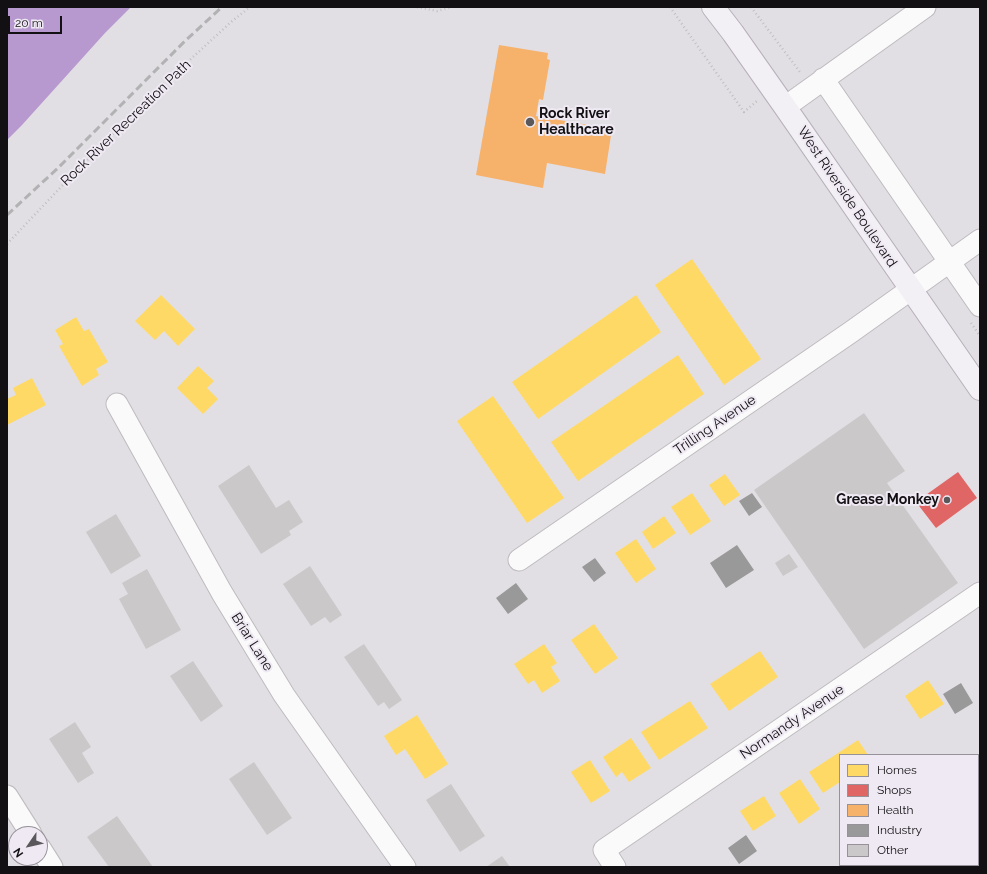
<!DOCTYPE html>
<html>
<head>
<meta charset="utf-8">
<style>
  body { margin:0 }
  #map { position:relative; width:987px; height:874px; overflow:hidden; background:#e2dfe4; font-family:Raleway,sans-serif }
  canvas { display:block }
  .frame { position:absolute; inset:0; border:8px solid #121013; pointer-events:none }
  .legend { position:absolute; left:839px; top:754px; width:140px; height:112px; box-sizing:border-box; background:#efe9f4; border:1px solid #97929a; margin:0; padding:5px 7px; list-style:none; font-size:12px; color:#121013 }
  .legend li { display:flex; align-items:center; gap:8px; height:20px }
  .legend b { width:20px; border:1px solid #97929a }
  .north { position:absolute; left:8px; top:826px; width:40px; height:40px; box-sizing:border-box; background:#efe9f4; border:1px solid #97929a; border-radius:50%; rotate:236deg; font-size:11px; font-weight:700; line-height:16px; text-align:center; color:#121013 }
  .north::after { content:''; display:block; margin:auto; width:14px; height:18px; background:#5b585c; clip-path:polygon(50% 0,100% 100%,50% 72%,0 100%) }
  .scale { position:absolute; left:8px; top:16px; width:54px; height:18px; box-sizing:border-box; border:2px solid #121013; border-top:0; padding-left:5px; font-size:12px; line-height:14px; white-space:nowrap; color:#121013; -webkit-text-stroke:3px #efe9f4; paint-order:stroke }
</style>
</head>
<body>
<div id="map">
<canvas width="987" height="874"></canvas>
<div class="frame"></div>
<ul class="legend">
<li><b style="height:11px;background:#ffd966"></b>Homes</li>
<li><b style="height:11px;background:#e06666"></b>Shops</li>
<li><b style="height:11px;background:#f6b26b"></b>Health</li>
<li><b style="height:11px;background:#999"></b>Industry</li>
<li><b style="height:11px;background:#cac8c8"></b>Other</li>
</ul>
<div class="north">N</div>
<div class="scale">20 m</div>
</div>
<script>
const g = document.querySelector('canvas').getContext('2d');
g.lineJoin = 'round';
function paint(path, color) { g.fillStyle = color; g.fill(path, 'evenodd'); }
const toPath = rows => new Path2D(rows.map(r => 'M' + r).join(''));
function strokePath(path, color, width, dash) { g.strokeStyle = color; g.lineWidth = width; g.lineCap = dash ? 'butt' : 'round'; g.setLineDash(dash || []); g.stroke(path); }
function label(font, color, halo, rows, align = 'center') {
  g.font = font + ' Raleway,sans-serif'; g.lineWidth = 4; g.setLineDash([]); g.textBaseline = 'middle'; g.strokeStyle = halo; g.fillStyle = color; for (const [text, x, y, turn = 0] of rows) {
    g.save(); g.translate(x, y); g.rotate((+turn || 0) * Math.PI / 180); g.textAlign = isNaN(turn) ? turn : align; if (halo) g.strokeText(text, 0, 0); g.fillText(text, 0, 0); g.restore();
  }
}
paint(toPath([
  [7,7,131,7,105,33,22,125,7,140]
]), '#b798cf');
paint(toPath([
  [692,259,761,359,724,385,655,285],
  [161,295,195,329,178,346,164,331,155,340,135,321],
  [636,295,661,332,538,419,512,382],
  [76,317,84,331,89,329,108,362,96,369,99,375,82,386,59,346,63,344,55,330],
  [678,355,704,394,578,481,551,442],
  [198,366,214,381,207,388,218,399,203,414,177,388],
  [32,378,46,405,7,425,7,399,16,395,13,388],
  [493,396,564,498,527,523,457,421],
  [725,474,740,495,724,506,709,485],
  [692,493,711,521,690,535,671,507],
  [664,516,676,533,653,549,642,532],
  [636,539,656,569,636,583,615,553],
  [594,624,618,658,595,674,571,640],
  [544,644,557,663,551,667,560,681,542,693,534,680,528,684,514,664],
  [760,651,778,677,729,711,710,684],
  [928,680,944,704,920,719,905,696],
  [690,701,708,728,659,760,641,732],
  [417,715,448,764,425,779,405,749,396,755,384,736],
  [631,738,651,768,629,782,622,772,616,777,603,757],
  [858,740,868,755,840,755,840,782,823,793,809,772],
  [590,760,610,791,591,803,571,772],
  [800,779,820,809,799,824,779,793],
  [764,796,776,816,753,831,740,811]
]), '#ffd966');
paint(toPath([
  [958,472,977,498,936,528,916,502]
]), '#e06666');
paint(toPath([
  [499,45,548,53,547,59,550,60,543,100,539,99,536,116,612,129,605,174,547,163,543,188,476,175]
]), '#f6b26b');
paint(toPath([
  [752,493,762,507,749,516,739,501],
  [737,545,754,570,726,588,710,563],
  [595,558,606,573,594,582,582,567],
  [516,583,528,599,508,614,496,598],
  [961,683,973,703,955,714,943,694],
  [746,835,757,851,739,864,728,848],
  [870,865,889,865,886,867,872,867]
]), '#999');
paint(toPath([
  [864,413,905,471,887,483,958,583,864,649,754,490],
  [249,465,276,508,289,500,303,522,289,531,291,535,261,554,218,486],
  [116,514,141,556,111,574,86,532],
  [789,554,798,567,783,576,775,563],
  [310,566,342,615,330,623,325,617,311,626,283,584],
  [147,569,181,630,146,649,119,599,128,594,122,583],
  [364,644,402,700,389,709,384,702,378,706,344,657],
  [193,661,223,706,201,722,170,676],
  [75,722,91,747,82,753,94,773,78,783,49,739],
  [254,762,292,818,267,835,229,779],
  [451,784,485,836,460,852,426,800],
  [117,816,153,867,109,867,87,837],
  [502,856,510,867,486,867]
]), '#cac8c8');
const minor = toPath([
  [823,79,980,306],
  [785,107,925,7],
  [117,404,222,593,284,695,405,867],
  [519,560,851,332,980,240],
  [7,796,31,834],
  [40,848,52,867],
  [615,867,604,850,980,593]
]);
const major = toPath([
  [713,7,733,33,785,107,980,389]
]);
strokePath(minor, '#bebbbf', 23);
strokePath(major, '#b7b0bb', 24);
strokePath(toPath([
  [417,7,437,11,452,7],
  [670,7,744,112,757,101],
  [751,7,800,72],
  [7,244,60,188,141,105,231,22,250,7],
  [971,323,980,336]
]), '#c0bfc0', 2.5, [1, 3]);
strokePath(minor, '#fbfafb', 21);
strokePath(major, '#f3f0f5', 22);
strokePath(toPath([
  [7,215,58,168,185,41,222,7]
]), '#b2b1b3', 3, [8, 4]);
for (const [x, y, r, color] of [
  [530,122,5,"#5b585c"],
  [947,500,4,"#5b585c"]
]) { const dot = new Path2D(); dot.arc(x, y, r, 0, 2 * Math.PI); g.fillStyle = color; g.fill(dot); strokePath(dot, '#efe9f4', 1.5); }
label('bold 14px', '#121013', '#efe9f4', [
  ["Rock River",539,114],
  ["Healthcare",539,130],
  ["Grease Monkey",939,500,"right"]
], 'left');
label('14px', '#121013', '#efe9f4', [
  ["Rock River Recreation Path",126,123,-44],
  ["West Riverside Boulevard",847,197,56],
  ["Trilling Avenue",715,425,-34],
  ["Briar Lane",252,642,58],
  ["Normandy Avenue",792,722,-34]
]);
</script>
</body>
</html>
